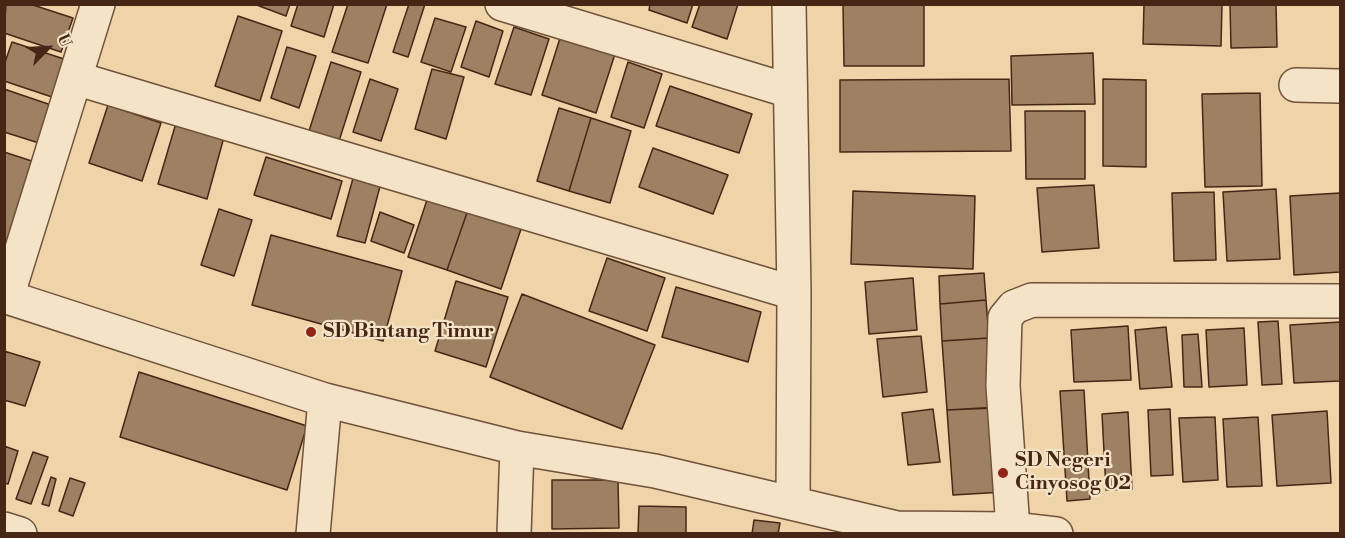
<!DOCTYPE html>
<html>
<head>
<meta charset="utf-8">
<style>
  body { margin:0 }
  #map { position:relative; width:1345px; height:538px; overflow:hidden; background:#eed4a8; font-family:"Libre Bodoni",serif }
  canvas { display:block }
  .frame { position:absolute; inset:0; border:6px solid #462716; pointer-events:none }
  .north { position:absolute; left:18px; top:18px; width:60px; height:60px; -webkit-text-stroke:4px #f4e3c6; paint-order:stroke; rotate:66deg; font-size:16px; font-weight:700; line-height:24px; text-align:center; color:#462716 }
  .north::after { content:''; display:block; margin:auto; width:21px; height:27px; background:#462716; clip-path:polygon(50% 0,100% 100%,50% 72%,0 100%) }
</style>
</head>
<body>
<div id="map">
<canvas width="1345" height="538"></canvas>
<div class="frame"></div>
<div class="north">U</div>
</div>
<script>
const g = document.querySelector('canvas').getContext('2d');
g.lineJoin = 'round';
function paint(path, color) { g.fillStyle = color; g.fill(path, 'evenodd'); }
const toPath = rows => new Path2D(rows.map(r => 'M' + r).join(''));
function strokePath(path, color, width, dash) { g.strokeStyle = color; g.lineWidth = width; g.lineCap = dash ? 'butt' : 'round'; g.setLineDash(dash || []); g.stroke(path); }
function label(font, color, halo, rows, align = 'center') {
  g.font = font + ' "Libre Bodoni",serif'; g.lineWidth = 4.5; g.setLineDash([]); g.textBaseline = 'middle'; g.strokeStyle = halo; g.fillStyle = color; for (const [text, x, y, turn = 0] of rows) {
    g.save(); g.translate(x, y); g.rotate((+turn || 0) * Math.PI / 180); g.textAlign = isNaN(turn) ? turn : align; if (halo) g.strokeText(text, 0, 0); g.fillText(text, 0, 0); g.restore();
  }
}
const building = toPath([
  [6,4,30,4,73,18,61,52,4,33,6,4],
  [254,4,290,4,286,16,254,4],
  [298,4,334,4,324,37,291,26,298,4],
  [348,4,387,4,368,63,332,52,348,4],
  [409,4,425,4,408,57,393,52,409,4],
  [650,4,693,4,687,23,649,10,650,4],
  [700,4,738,4,727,39,692,27,700,4],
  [843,4,924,4,924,66,844,66,843,4],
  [1144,4,1222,4,1221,46,1143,44,1144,4],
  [1230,4,1276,4,1277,47,1231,48,1230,4],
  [238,16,282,31,260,101,215,86,238,16],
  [435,18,466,27,451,72,421,62,435,18],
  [476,21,503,31,489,77,461,67,476,21],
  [514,27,549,39,531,95,495,84,514,27],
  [561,35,615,54,596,113,542,95,561,35],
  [12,42,64,59,52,97,4,81,4,65,12,42],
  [287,47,316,56,299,108,271,98,287,47],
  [1093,53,1095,104,1012,105,1011,56,1093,53],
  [331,62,361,72,339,141,309,131,331,62],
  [628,62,662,74,644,128,611,117,628,62],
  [432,69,464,77,446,139,415,129,432,69],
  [370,79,398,89,381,141,353,132,370,79],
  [1009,79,1011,151,840,152,840,80,1009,79],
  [1103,79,1146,80,1146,167,1103,166,1103,79],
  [670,86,752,114,739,153,656,126,670,86],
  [4,89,54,106,42,144,4,132,4,89],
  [1260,93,1262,186,1205,187,1202,94,1260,93],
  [108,105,161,123,142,181,89,163,108,105],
  [559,108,591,118,569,191,537,181,559,108],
  [1025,111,1085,111,1085,179,1026,179,1025,111],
  [591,118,631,131,610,203,569,191,591,118],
  [176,123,224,137,207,199,158,184,176,123],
  [653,148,728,175,713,214,639,187,653,148],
  [4,152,41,164,15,247,4,244,4,152],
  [266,157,342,181,331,219,254,195,266,157],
  [355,171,382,179,365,243,337,236,355,171],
  [1094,185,1099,248,1042,252,1037,188,1094,185],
  [1276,189,1280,259,1227,261,1223,192,1276,189],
  [853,191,975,196,973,269,851,264,853,191],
  [1214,192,1216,260,1174,261,1172,193,1214,192],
  [1340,193,1340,272,1294,275,1290,196,1340,193],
  [429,194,469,207,447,270,408,257,429,194],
  [469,207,522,226,501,289,447,270,469,207],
  [219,209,252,220,234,276,201,265,219,209],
  [380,212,414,225,404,253,371,241,380,212],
  [271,235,402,271,383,341,252,305,271,235],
  [607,258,665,278,647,331,589,311,607,258],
  [984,273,986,300,940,304,939,276,984,273],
  [913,278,917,330,869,334,865,282,913,278],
  [456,281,508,297,486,367,435,351,456,281],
  [676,287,761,312,748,362,662,337,676,287],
  [522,294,655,345,622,429,490,377,522,294],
  [986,300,989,338,942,341,940,304,986,300],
  [1278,321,1282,384,1262,385,1258,322,1278,321],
  [1340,322,1340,381,1294,383,1290,325,1340,322],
  [1128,326,1131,380,1074,382,1071,330,1128,326],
  [1166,327,1172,387,1140,389,1135,330,1166,327],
  [1244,328,1247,385,1209,387,1206,330,1244,328],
  [1198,334,1202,387,1184,387,1182,335,1198,334],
  [921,336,927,392,883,397,877,339,921,336],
  [989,338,994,408,947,410,942,341,989,338],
  [4,351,40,362,25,406,4,400,4,351],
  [139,372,307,426,287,490,120,437,139,372],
  [1084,390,1090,499,1067,501,1060,391,1084,390],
  [999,407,1004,492,953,495,947,410,999,407],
  [933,409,940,462,908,465,902,413,933,409],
  [1170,409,1173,475,1151,476,1148,410,1170,409],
  [1327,411,1331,483,1277,486,1272,415,1327,411],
  [1128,412,1132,489,1106,490,1102,414,1128,412],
  [1215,417,1218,480,1183,482,1179,418,1215,417],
  [1258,417,1262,486,1227,487,1223,419,1258,417],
  [4,446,18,451,8,484,4,483,4,446],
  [33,452,48,457,31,504,16,499,33,452],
  [51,477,56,479,49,506,42,504,51,477],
  [70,478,85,483,73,516,59,511,70,478],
  [552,480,618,480,619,528,552,529,552,480],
  [639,506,686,507,686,534,638,534,639,506],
  [754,520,780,523,778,534,752,534,754,520]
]);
paint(building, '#9d8162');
strokePath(building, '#462716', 1.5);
const minor = toPath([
  [502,4,790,91],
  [789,4,794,293,793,502],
  [75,78,794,293],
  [1296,85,1340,86],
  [4,296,325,400,517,448,655,471,897,528,1013,529,1056,534],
  [7,297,98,4],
  [4,529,20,534],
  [1013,529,1003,386,1005,318,1014,307,1032,300,1340,301],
  [313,534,325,400],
  [514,534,517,448]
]);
strokePath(minor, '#70523a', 36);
strokePath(minor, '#f4e3c6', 33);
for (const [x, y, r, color] of [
  [311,332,6,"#8f2418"],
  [1003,473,6,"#8f2418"]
]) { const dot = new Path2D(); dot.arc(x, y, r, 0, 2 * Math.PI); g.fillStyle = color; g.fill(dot); strokePath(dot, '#f4e3c6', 2); }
label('bold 20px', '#462716', '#f4e3c6', [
  ["SD Bintang Timur",323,332],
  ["SD Negeri",1015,461],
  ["Cinyosog 02",1015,484]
], 'left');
</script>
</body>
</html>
